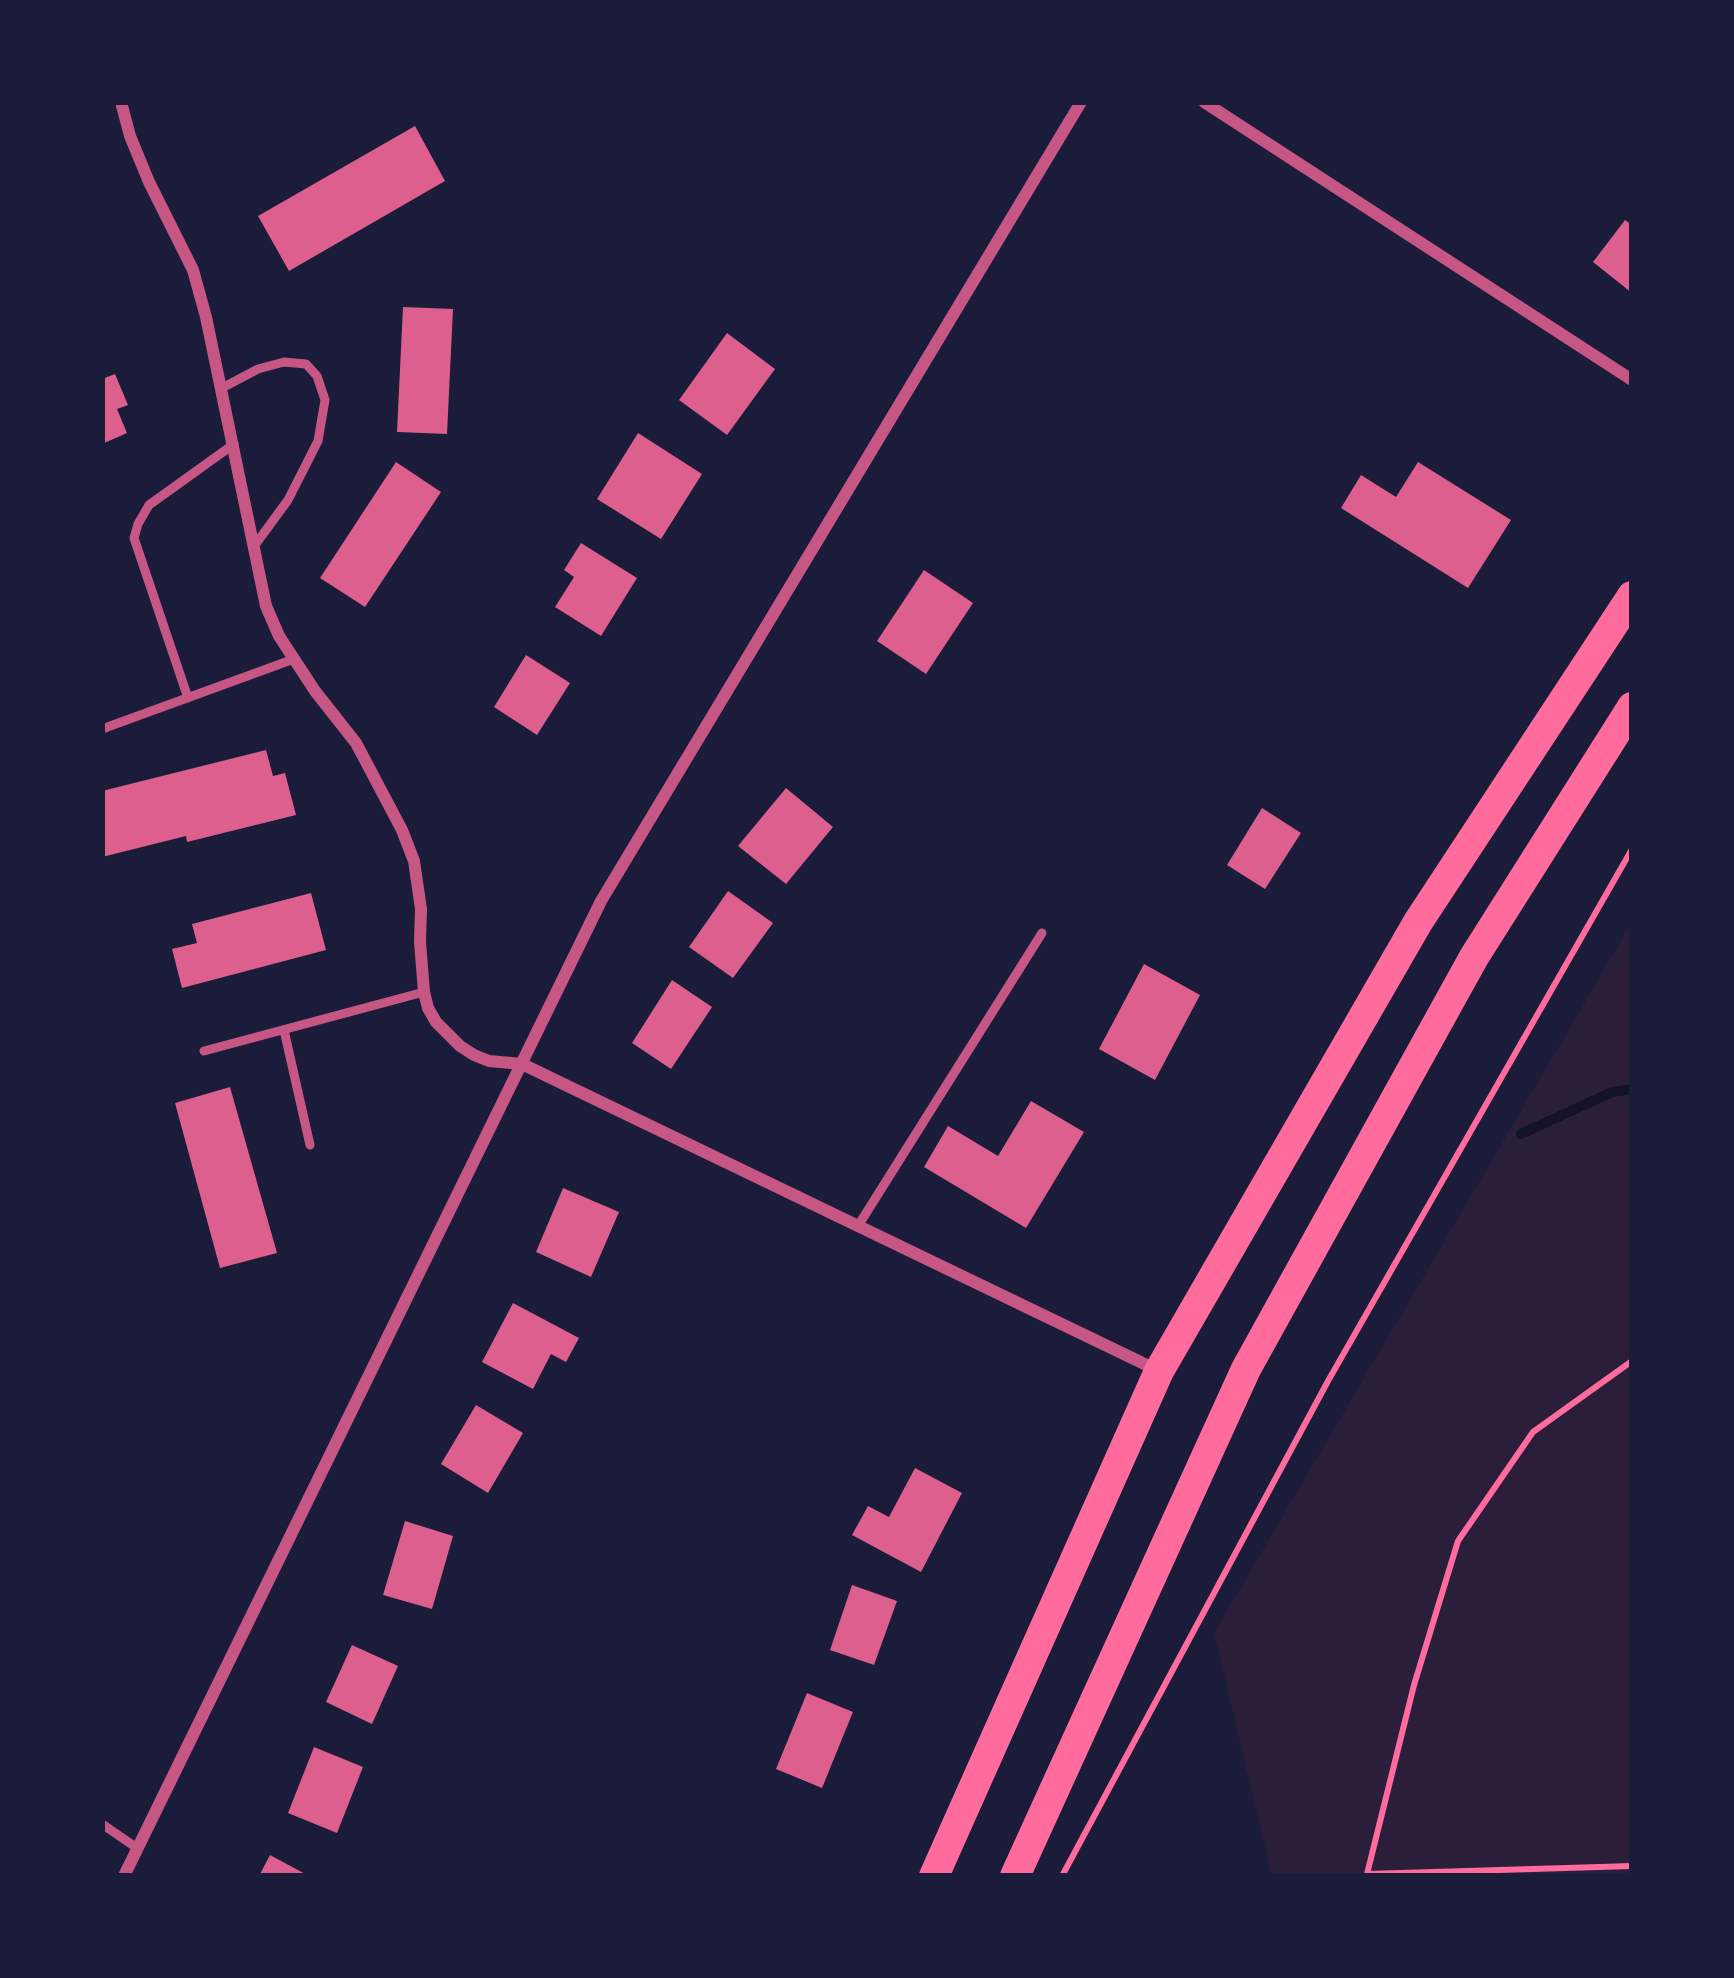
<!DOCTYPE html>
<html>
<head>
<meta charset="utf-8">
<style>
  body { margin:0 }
  #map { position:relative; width:1734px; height:1978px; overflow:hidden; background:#1b1b3a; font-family:Lora,serif }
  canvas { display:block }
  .frame { position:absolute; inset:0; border:105px solid #1b1b3a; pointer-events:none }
</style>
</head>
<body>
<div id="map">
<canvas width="1734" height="1978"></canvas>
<div class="frame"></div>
</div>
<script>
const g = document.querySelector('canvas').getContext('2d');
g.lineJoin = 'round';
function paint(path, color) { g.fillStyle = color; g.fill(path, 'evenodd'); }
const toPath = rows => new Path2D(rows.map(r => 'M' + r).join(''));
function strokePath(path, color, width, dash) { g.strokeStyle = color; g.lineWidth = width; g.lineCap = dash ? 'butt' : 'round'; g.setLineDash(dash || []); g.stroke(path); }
paint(toPath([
  [1632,922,1632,1876,1272,1876,1214,1633]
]), '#2a1e3b');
strokePath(toPath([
  [1521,1134,1612,1092,1632,1089]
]), '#12122b', 10);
paint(toPath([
  [415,126,445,181,289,271,258,216],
  [1625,220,1632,225,1632,293,1593,262],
  [403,307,453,309,447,434,397,432],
  [727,333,775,369,727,435,679,400],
  [115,374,128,405,117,409,127,433,102,444,102,379],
  [638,433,702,474,661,539,597,499],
  [396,462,441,492,365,607,320,578],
  [1418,462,1511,520,1468,588,1341,508,1361,475,1396,497],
  [581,543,637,578,601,636,555,607,574,577,564,570],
  [924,570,973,603,926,674,877,641],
  [526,655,570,683,537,735,494,707],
  [266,750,273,776,285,773,296,815,187,842,186,836,102,857,102,791],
  [786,788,833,827,786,884,738,846],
  [1262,808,1301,833,1265,889,1227,865],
  [728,891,773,923,733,978,689,947],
  [311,893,326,950,182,988,172,949,197,943,192,924],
  [1144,964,1200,995,1155,1080,1099,1049],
  [672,980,712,1007,671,1069,632,1043],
  [230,1087,277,1253,220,1268,175,1103],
  [1031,1101,1084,1132,1026,1228,924,1167,948,1126,998,1156],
  [563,1188,619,1212,591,1277,536,1252],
  [513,1303,579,1338,566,1362,551,1354,533,1389,482,1362],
  [476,1405,523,1433,488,1493,441,1464],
  [915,1468,962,1493,921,1572,852,1535,868,1506,889,1517],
  [405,1521,453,1536,432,1609,383,1595],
  [852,1585,897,1601,874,1665,830,1650],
  [352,1645,398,1666,372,1724,326,1702],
  [807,1693,853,1712,822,1788,776,1769],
  [314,1747,363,1767,337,1833,288,1813],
  [270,1855,309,1876,259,1876]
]), '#dd5f8e');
strokePath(toPath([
  [1632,1361,1533,1432,1458,1541,1414,1685,1367,1874,1632,1866],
  [1062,1876,1328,1381,1632,849]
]), '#ff6b9d', 6);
strokePath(toPath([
  [222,388,258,369,284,362,306,364,317,376,325,400,318,441,288,500,255,545],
  [188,698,134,538,138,524,149,505,234,444],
  [102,729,294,659],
  [284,1030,310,1145],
  [204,1051,424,992],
  [858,1226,1042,933],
  [102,1824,137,1848]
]), '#c65784', 9);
strokePath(toPath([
  [121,102,130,136,149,182,193,270,206,317,266,606,279,636,315,691,356,743,402,830,414,861,421,909,420,942,424,992,428,1008,436,1022,460,1046,474,1055,489,1061,522,1064,1157,1370],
  [1204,102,1632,380],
  [124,1876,601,901,1081,102]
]), '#c65784', 12);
strokePath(toPath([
  [934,1876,1159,1371,1418,922,1632,596],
  [1015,1876,1246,1369,1474,957,1632,707]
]), '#ff6b9d', 30);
</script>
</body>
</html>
